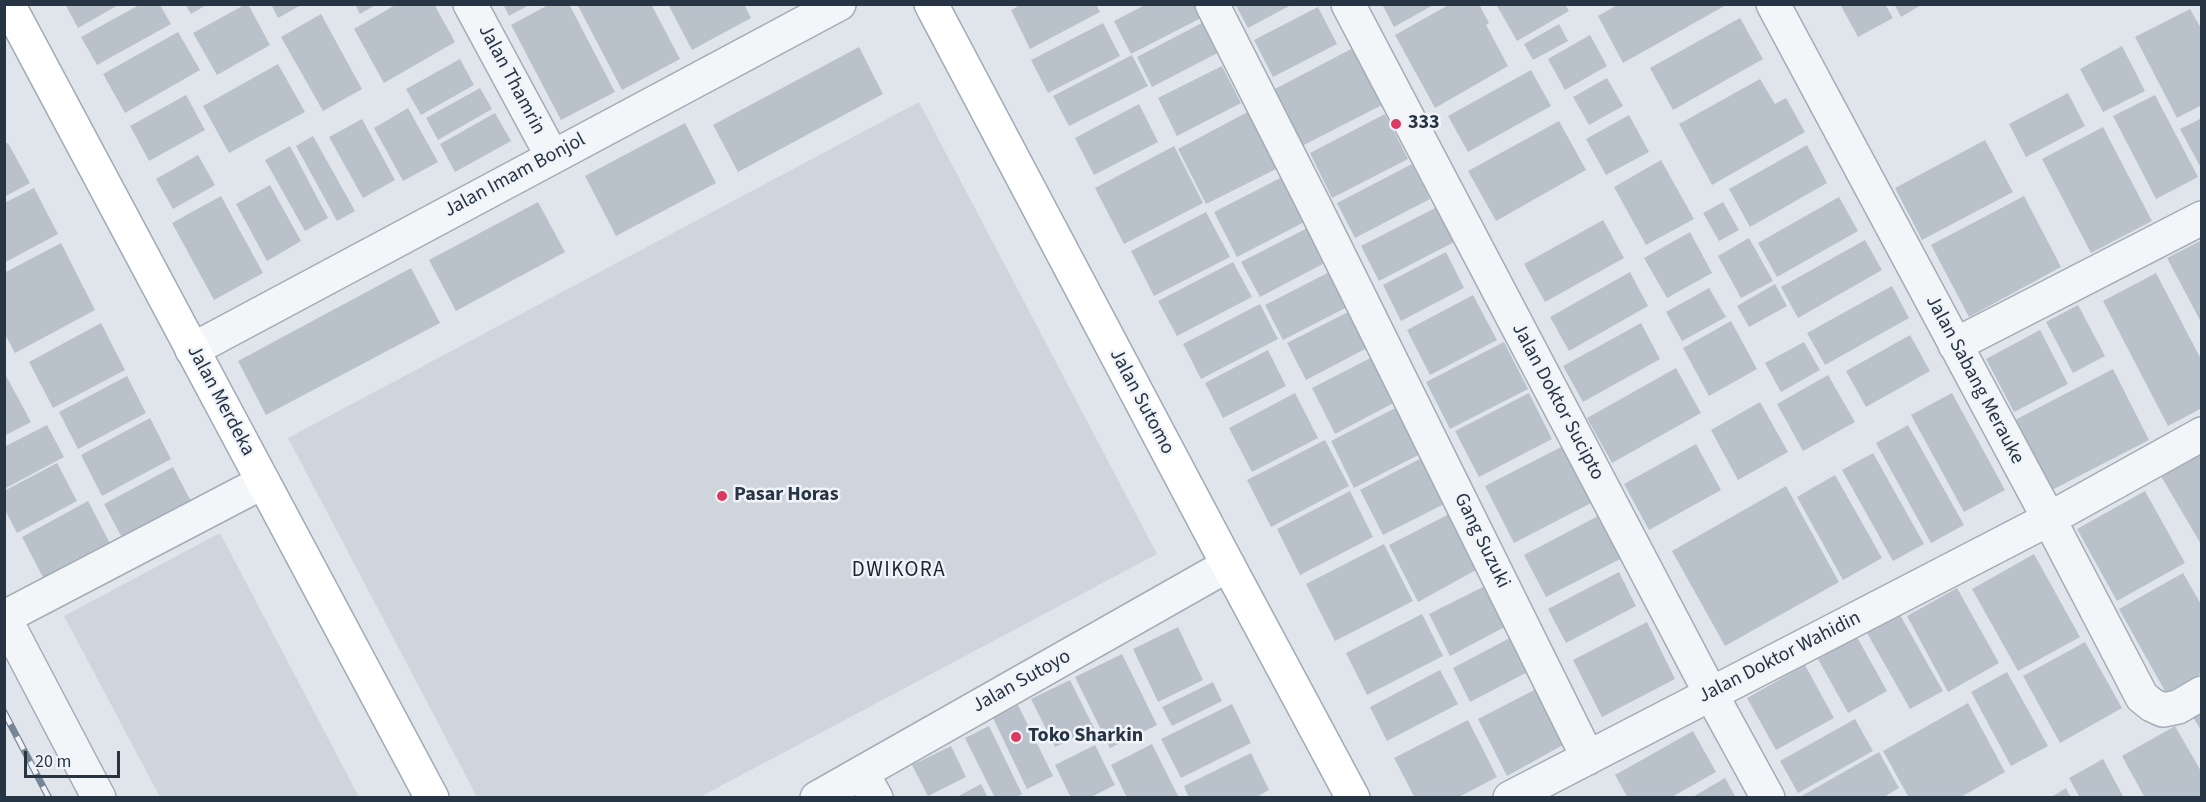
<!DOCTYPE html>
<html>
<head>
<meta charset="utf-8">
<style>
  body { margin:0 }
  #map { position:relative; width:2206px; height:802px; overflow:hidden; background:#e0e5eb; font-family:"Source Sans 3",sans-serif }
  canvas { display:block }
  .frame { position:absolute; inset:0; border:6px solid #263444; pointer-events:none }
  .scale { position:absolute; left:24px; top:751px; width:96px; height:27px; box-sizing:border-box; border:3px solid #263444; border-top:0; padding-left:8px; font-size:18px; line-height:21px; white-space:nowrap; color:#263444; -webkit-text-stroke:4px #f0f4f8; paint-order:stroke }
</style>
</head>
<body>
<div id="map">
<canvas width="2206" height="802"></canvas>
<div class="frame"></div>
<div class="scale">20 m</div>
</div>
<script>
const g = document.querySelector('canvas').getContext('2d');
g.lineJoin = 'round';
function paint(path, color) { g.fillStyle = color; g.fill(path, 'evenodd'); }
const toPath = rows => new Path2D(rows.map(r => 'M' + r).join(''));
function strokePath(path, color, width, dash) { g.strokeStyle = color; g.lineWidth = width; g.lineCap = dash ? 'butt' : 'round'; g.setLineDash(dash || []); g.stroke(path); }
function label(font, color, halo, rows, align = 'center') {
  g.font = font + ' "Source Sans 3",sans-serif'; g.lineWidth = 5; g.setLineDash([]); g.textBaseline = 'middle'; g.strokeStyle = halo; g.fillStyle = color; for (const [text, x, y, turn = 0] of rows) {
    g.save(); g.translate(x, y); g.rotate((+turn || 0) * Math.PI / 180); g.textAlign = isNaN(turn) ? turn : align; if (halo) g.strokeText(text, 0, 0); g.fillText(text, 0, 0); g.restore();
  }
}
paint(toPath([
  [919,102,1157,554,700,797,477,797,288,438],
  [220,533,359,797,160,797,64,616]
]), '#ced5dd');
paint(toPath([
  [65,4,120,4,78,28],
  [185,4,208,4,191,14],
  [246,4,248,4,270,45,217,75,193,33],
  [271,4,303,4,278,18],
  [355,4,377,4,360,14],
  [397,4,434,4,455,42,384,83,354,29],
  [503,4,531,4,509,16],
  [550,4,569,4,615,92,561,120,511,25],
  [577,4,651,4,680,59,622,90],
  [668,4,744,4,751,18,692,50],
  [1022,4,1096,4,1100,12,1030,49,1011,10],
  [1147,4,1196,4,1203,17,1131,54,1114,21],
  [1235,4,1293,4,1248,28],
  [1382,4,1435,4,1394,27],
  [1450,4,1479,4,1489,23,1486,25,1508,66,1435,108,1395,35],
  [1499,4,1565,4,1569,11,1517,41,1497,6],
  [1619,4,1728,4,1623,63,1598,16],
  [1840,4,1885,4,1893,18,1858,37],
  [1894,4,1923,4,1901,17],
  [139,5,160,5,171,24,97,65,81,37],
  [1318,7,1337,44,1273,77,1254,40],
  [2190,9,2202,30,2202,105,2177,118,2135,37],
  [321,14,362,89,323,111,281,37],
  [1215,16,1231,46,1152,87,1137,57],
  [1740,18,1763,59,1673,110,1650,68],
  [1103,23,1120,56,1048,93,1031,60],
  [1559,24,1568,41,1533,60,1524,44],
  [178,32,200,70,125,113,103,74],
  [1590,35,1607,66,1565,90,1548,59],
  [2122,46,2145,91,2103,112,2080,69],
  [859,47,883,94,738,172,713,125],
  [1353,48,1382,105,1302,146,1273,90],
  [1132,55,1148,86,1069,126,1053,96],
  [460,59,474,85,421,115,406,89],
  [278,64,305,112,229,153,203,106],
  [1222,66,1241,103,1177,136,1158,98],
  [1531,70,1551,106,1468,152,1448,116],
  [1607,78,1623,106,1589,125,1573,97],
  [1760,79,1775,104,1786,98,1805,132,1712,185,1679,124],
  [480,88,492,109,438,140,426,118],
  [2068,93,2085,126,2026,157,2009,124],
  [186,95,205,130,149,161,130,126],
  [2155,95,2198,177,2156,199,2113,116],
  [1139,104,1158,142,1094,175,1075,138],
  [1257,107,1286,164,1206,204,1178,149],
  [408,108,438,162,403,181,374,128],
  [495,113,511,141,455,172,440,144],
  [1385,114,1408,159,1332,198,1310,153],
  [1629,115,1649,152,1606,175,1586,139],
  [2202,118,2202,170,2180,129],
  [362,119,395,180,363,198,329,137],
  [1559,121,1586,170,1496,221,1468,171],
  [685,123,716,183,616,236,585,176],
  [2103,127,2152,221,2091,253,2042,159],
  [313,136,355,211,337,221,296,146],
  [1985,140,2013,192,1922,240,1895,188],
  [8,143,30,183,4,197,4,144],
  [1807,145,1827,183,1750,227,1729,189],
  [290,146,328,218,305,231,265,160],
  [1174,146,1203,203,1124,244,1095,188],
  [198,155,215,185,173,209,156,179],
  [1661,160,1694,219,1646,245,1614,187],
  [1412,164,1430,199,1355,238,1337,203],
  [1290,173,1312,218,1237,257,1214,212],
  [270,185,301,241,267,261,236,204],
  [34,188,58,234,4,263,4,203],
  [221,196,263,273,214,300,172,223],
  [2024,196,2061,267,1969,317,1931,245],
  [1839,197,1858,231,1777,277,1758,243],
  [538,202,565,252,456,311,429,260],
  [1723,202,1739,230,1719,241,1703,213],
  [1439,206,1456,241,1379,281,1361,246],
  [1206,212,1230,257,1154,296,1131,251],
  [1603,220,1624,258,1545,302,1524,264],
  [1317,223,1334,258,1260,297,1241,262],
  [1690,232,1712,273,1667,298,1644,258],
  [1749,238,1773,281,1741,298,1718,256],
  [1865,240,1882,270,1798,318,1781,287],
  [2202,240,2202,324,2167,258],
  [61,243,95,310,15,353,4,333,4,273],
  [1446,252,1464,288,1401,321,1383,285],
  [1233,262,1252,297,1177,336,1158,301],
  [1343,265,1361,300,1283,340,1265,305],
  [411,268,440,323,266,415,238,361],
  [1630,272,1648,306,1569,351,1550,317],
  [2156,273,2202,361,2202,408,2168,426,2103,301],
  [1775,284,1787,306,1749,327,1737,306],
  [1892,286,1909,318,1825,365,1807,333],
  [1709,288,1726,317,1682,341,1666,312],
  [1473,295,1497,340,1430,375,1407,330],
  [1260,304,1278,339,1201,379,1183,344],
  [2078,305,2105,356,2073,373,2046,322],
  [1350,311,1369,347,1306,380,1287,343],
  [1731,321,1757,369,1709,396,1683,348],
  [101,323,125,370,53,408,29,362],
  [1641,323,1660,359,1583,402,1563,366],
  [2040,330,2068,384,2014,412,1986,359],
  [1910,335,1930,371,1866,407,1846,371],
  [1504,342,1528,389,1450,429,1426,382],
  [1804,342,1820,370,1781,392,1765,363],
  [1268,350,1286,386,1223,418,1205,383],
  [1378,354,1401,399,1335,434,1312,388],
  [1676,368,1701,413,1612,463,1587,418],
  [2113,369,2149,440,2052,490,2015,420],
  [4,372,31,422,4,436],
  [1828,375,1855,422,1803,451,1777,404],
  [127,376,146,413,78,449,59,412],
  [1295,393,1318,438,1252,472,1229,428],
  [1529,393,1552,439,1479,477,1455,431],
  [1952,393,2005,490,1964,512,1911,415],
  [1409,401,1432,448,1354,488,1331,441],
  [1760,402,1788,452,1738,480,1711,430],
  [150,418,171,459,102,496,81,455],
  [47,425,64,457,4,489,4,447],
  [1908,425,1964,525,1931,543,1876,443],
  [1325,440,1349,486,1271,527,1247,480],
  [1696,444,1721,490,1649,530,1624,484],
  [2202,445,2202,546,2158,471],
  [1563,446,1591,503,1514,543,1485,486],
  [1433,452,1456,498,1383,535,1360,490],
  [1873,453,1924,544,1893,561,1842,470],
  [57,463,77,501,17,533,4,508,4,491],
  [173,467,195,509,126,545,104,504],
  [1835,475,1882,558,1843,580,1797,497],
  [1786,486,1839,582,1725,646,1672,551],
  [1350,491,1373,537,1300,575,1277,529],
  [2145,491,2185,563,2117,601,2077,529],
  [88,501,114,551,48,587,22,537],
  [1457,510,1485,565,1418,602,1389,545],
  [1600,515,1622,558,1546,597,1524,555],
  [1384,544,1413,601,1335,641,1306,584],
  [2034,554,2080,637,2018,671,1972,589],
  [1619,572,1636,606,1566,643,1548,609],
  [2183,573,2202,606,2202,673,2166,693,2119,609],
  [1491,583,1514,622,1450,656,1429,614],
  [1957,588,1999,663,1948,692,1907,616],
  [1422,614,1443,656,1367,695,1346,653],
  [1900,615,1943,691,1910,709,1867,633],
  [1647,622,1675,679,1602,717,1573,660],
  [1178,627,1203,680,1158,702,1133,649],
  [1523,631,1541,665,1470,702,1453,668],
  [1857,637,1887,691,1848,713,1818,659],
  [2085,642,2122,708,2060,743,2023,676],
  [1122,654,1157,725,1110,748,1075,677],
  [1805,665,1834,718,1776,750,1747,698],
  [1440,670,1458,704,1387,741,1370,707],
  [2007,672,2048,746,2011,766,1971,692],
  [1070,680,1094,728,1055,747,1031,699],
  [1213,682,1222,701,1172,726,1162,707],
  [1544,685,1572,740,1507,776,1478,719],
  [1968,703,2005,772,1959,798,1909,798,1883,751],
  [1232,704,1251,743,1181,778,1161,739],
  [1018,705,1053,776,1027,789,993,718],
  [2202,705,2202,732,2190,712],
  [1855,719,1873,751,1798,793,1780,761],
  [1468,720,1497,777,1457,798,1415,798,1394,758],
  [989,726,1022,794,1015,798,995,798,965,738],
  [2175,726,2202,773,2202,798,2145,798,2122,756],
  [1693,731,1716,772,1670,798,1628,798,1615,775],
  [1152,744,1179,798,1127,798,1111,765],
  [1095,745,1115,785,1089,798,1071,798,1055,765],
  [951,746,966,777,928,796,912,765],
  [1879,752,1899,788,1882,798,1798,798],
  [1251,753,1269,790,1255,798,1189,798,1184,786],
  [2103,759,2124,798,2080,798,2069,778],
  [1725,778,1736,798,1691,798],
  [981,784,988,798,955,798],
  [2066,788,2071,798,2050,798]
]), '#b9c2cb');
const minor = toPath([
  [470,4,552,156],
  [1212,4,1314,205,1588,758],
  [1348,4,1711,694,1768,798],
  [1773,4,2049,519,2142,697,2152,705,2163,710,2178,707,2202,693],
  [1955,345,2202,218],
  [192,350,839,4],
  [4,617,99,798],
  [5,617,263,482],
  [862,773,876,798],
  [817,798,1228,565],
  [1510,798,2049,519,2202,434]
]);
const primary = toPath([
  [8,4,432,798],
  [931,4,1228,565,1353,798]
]);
strokePath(minor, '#a4acb6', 36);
strokePath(primary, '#9eabb8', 36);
strokePath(minor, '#f3f6f8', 33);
strokePath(primary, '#fff', 33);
const rail = toPath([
  [4,712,49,798]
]);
strokePath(rail, '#778696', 7);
strokePath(rail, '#f0f4f8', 4.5, [14]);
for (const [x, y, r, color] of [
  [1396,124,6,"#de3761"],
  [722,496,6,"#de3761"],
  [1016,737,6,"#de3761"]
]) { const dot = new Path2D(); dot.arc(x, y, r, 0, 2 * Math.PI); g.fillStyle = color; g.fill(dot); strokePath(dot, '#f0f4f8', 2); }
label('20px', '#263444', '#f0f4f8', [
  ["Jalan Thamrin",511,80,62],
  ["Jalan Imam Bonjol",515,176,-28],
  ["Jalan Sabang Merauke",1974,380,62],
  ["Jalan Merdeka",220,401,62],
  ["Jalan Sutomo",1141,402,62],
  ["Jalan Doktor Sucipto",1557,402,62],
  ["Gang Suzuki",1481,541,64],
  ["Jalan Doktor Wahidin",1780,658,-27],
  ["Jalan Sutoyo",1022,682,-29]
]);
label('bold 20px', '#263444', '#f0f4f8', [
  ["333",1408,124],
  ["Pasar Horas",734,496],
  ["Toko Sharkin",1028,737]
], 'left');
g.letterSpacing = '1.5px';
label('21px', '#192535', '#f0f4f8', [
  ["DWIKORA",899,571]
]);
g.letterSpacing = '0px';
</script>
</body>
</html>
